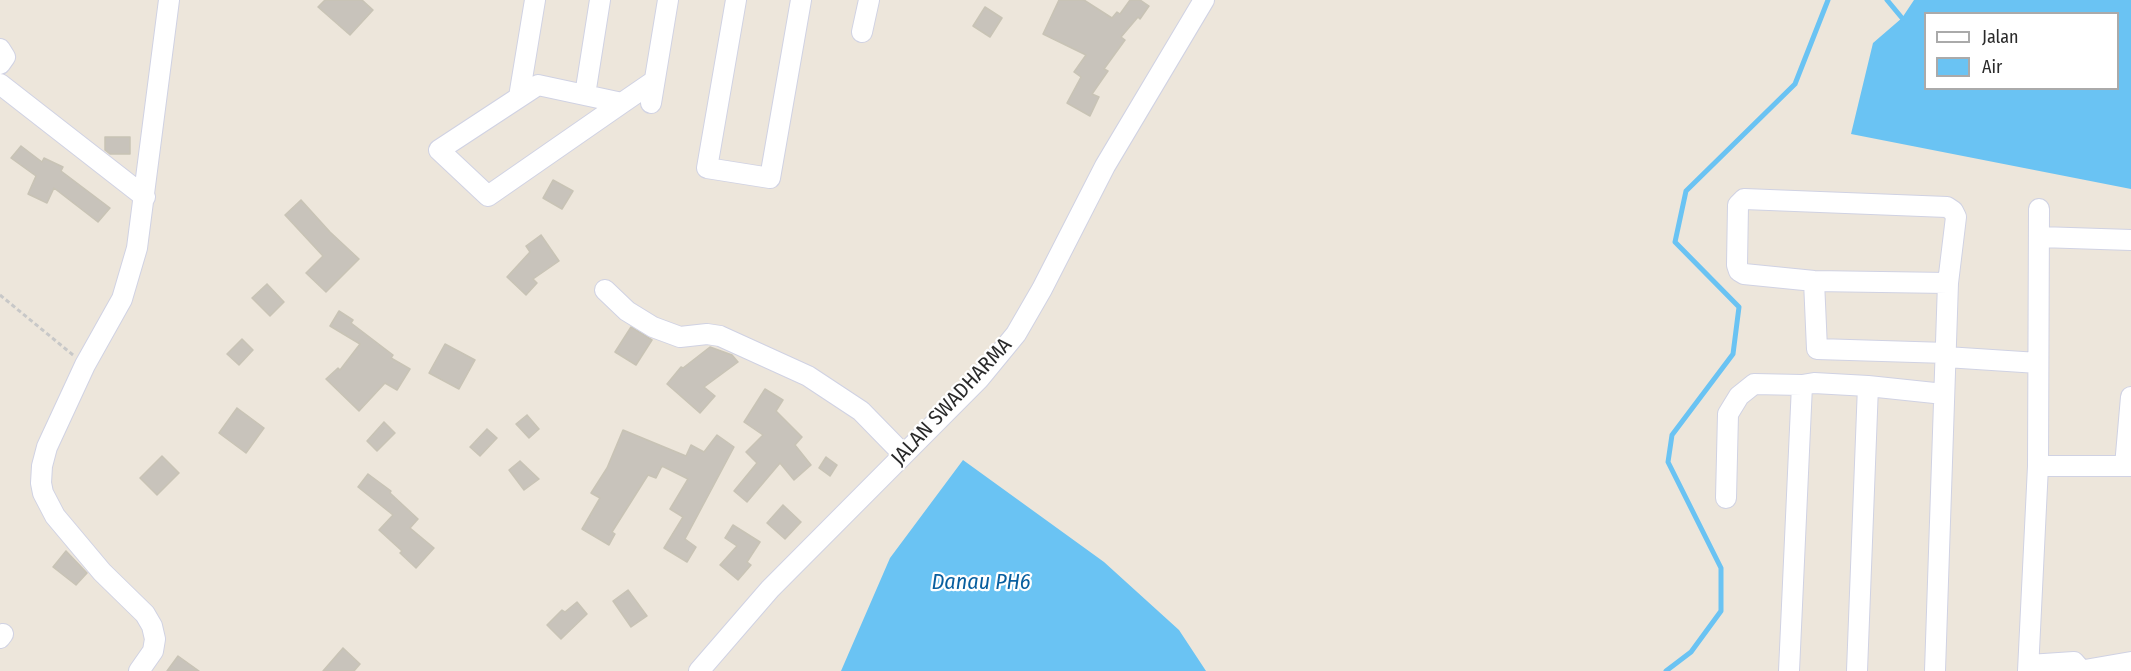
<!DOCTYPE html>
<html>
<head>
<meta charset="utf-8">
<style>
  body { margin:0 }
  #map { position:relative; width:2131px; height:671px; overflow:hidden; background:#ede6db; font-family:"Fira Sans Condensed",sans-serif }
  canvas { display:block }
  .legend { position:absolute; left:1924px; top:12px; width:195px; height:78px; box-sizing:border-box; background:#fff; border:2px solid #aaa; margin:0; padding:8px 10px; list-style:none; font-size:18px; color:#2a2a2a }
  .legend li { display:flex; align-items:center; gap:12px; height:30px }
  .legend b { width:30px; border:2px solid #aaa }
</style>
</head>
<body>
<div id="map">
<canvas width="2131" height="671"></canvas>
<ul class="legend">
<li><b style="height:8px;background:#fff"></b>Jalan</li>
<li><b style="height:16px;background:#6ac3f3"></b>Air</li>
</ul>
</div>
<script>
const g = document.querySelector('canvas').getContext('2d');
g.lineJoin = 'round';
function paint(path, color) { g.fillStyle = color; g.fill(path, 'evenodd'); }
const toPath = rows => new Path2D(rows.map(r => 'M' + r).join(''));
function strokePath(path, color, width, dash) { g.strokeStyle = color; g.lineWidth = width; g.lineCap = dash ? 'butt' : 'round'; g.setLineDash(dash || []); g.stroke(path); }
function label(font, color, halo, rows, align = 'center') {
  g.font = font + ' "Fira Sans Condensed",sans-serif'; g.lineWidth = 4.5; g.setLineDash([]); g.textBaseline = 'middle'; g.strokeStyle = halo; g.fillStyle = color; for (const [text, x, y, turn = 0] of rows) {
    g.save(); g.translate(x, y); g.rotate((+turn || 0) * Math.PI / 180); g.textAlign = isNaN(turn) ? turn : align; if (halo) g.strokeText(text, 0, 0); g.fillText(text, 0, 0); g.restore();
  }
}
paint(toPath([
  [1914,0,2131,0,2131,189,1851,134,1873,43,1902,18],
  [1926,14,2118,14,2118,88,1926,88],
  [963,460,1104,562,1179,630,1206,671,841,671,890,558]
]), '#6ac3f3');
strokePath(toPath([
  [1887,0,1902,18],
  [1666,671,1691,652,1721,611,1721,568,1668,462,1672,435,1733,354,1739,307,1675,242,1686,191,1795,84,1828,0]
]), '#6ac3f3', 5);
const building = toPath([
  [325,0,362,0,373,10,350,35,318,7,325,0],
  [1059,0,1084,0,1112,18,1117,12,1120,14,1130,0,1140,0,1149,6,1140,19,1138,17,1121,37,1125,40,1104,69,1108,71,1092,94,1099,97,1090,116,1067,103,1081,77,1074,72,1086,55,1043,34,1059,0],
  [985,7,1002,18,990,37,973,26,985,7],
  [105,137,130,137,130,154,110,154,105,150,105,137],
  [21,146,42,162,44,158,63,167,61,171,110,208,98,222,54,188,47,203,28,194,36,176,11,158,21,146],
  [553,180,573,191,562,209,543,198,553,180],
  [301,200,330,232,359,259,326,292,306,273,323,256,285,215,301,200],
  [541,235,559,261,533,279,537,283,526,295,507,277,530,252,526,246,541,235],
  [267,284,284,302,270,316,252,298,267,284],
  [339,311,353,320,351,323,393,355,391,358,410,369,397,390,385,383,359,411,326,379,338,368,340,370,360,344,330,326,339,311],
  [631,327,652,340,636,365,615,352,631,327],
  [242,339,253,350,239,365,227,354,242,339],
  [445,344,475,360,459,389,429,373,445,344],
  [710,347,732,355,738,362,704,387,715,396,700,413,667,384,681,367,683,368,710,347],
  [765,389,783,400,776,411,802,437,795,445,811,465,794,480,780,463,747,502,734,491,757,463,746,452,763,435,744,422,765,389],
  [237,408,264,428,246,453,219,433,237,408],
  [527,415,539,429,529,438,516,424,527,415],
  [384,422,395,433,377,451,367,441,384,422],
  [487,429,497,438,480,456,470,447,487,429],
  [623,430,686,456,691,445,704,452,717,435,734,447,685,539,696,547,687,562,664,548,683,517,670,509,688,479,662,466,656,478,648,475,612,532,615,534,609,545,582,529,600,498,591,493,607,468,623,430],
  [162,456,179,473,157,495,140,478,162,456],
  [826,457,837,465,830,476,819,468,826,457],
  [520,461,539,479,524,490,509,470,520,461],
  [368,474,391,491,390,493,418,519,410,528,434,548,416,568,400,553,402,551,379,530,393,515,358,487,368,474],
  [783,505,801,522,785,539,767,523,783,505],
  [733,525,760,542,747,562,751,565,738,580,720,565,737,546,725,538,733,525],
  [66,551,87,573,76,585,53,567,66,551],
  [628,590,647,616,631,627,613,601,628,590],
  [577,602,587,614,561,639,547,625,562,610,565,612,577,602],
  [343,648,360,664,354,671,323,671,343,648],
  [178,656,199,671,167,671,178,656]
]);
paint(building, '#c8c3bb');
strokePath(building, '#c8c3b5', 1.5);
const street = toPath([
  [736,0,707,168,770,178,801,0],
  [862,32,869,0],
  [0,49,5,57,0,64],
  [0,84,145,197],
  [585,95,600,0],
  [519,97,535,0],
  [622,103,538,85,439,150,488,196,622,103,654,81],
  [651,103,668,0],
  [2040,237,2131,240],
  [1814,281,1817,349,1947,353],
  [605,290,627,311,653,327,680,337,707,334,720,336,808,376,861,411,903,454],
  [1946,357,2038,363],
  [2038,466,2131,466],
  [2125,466,2131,397],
  [1726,498,1728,414,1739,396,1754,384,1802,385,1814,383,1868,386,1944,394],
  [0,638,3,634],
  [2029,665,2074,662,2080,669],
  [139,671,153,651,155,639,152,626,145,614,102,572,55,516,43,493,41,483,42,466,47,447,85,365,122,299,137,248,169,0],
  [699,671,770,589,979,379,1016,334,1042,289,1105,166,1204,0],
  [1789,671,1802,385],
  [1857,671,1868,386],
  [1935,671,1948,283,1956,217,1953,211,1947,207,1744,199,1738,205,1737,265,1739,271,1744,274,1814,281,1948,283],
  [2028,671,2038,466,2039,209],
  [2079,671,2131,662]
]);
strokePath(street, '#d0d2e3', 22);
strokePath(toPath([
  [0,295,73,355]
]), '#c8c8c8', 3, [4.5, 3]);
strokePath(street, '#fff', 20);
label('21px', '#2a2a2a', '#fff', [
  ["JALAN SWADHARMA",952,402,-47]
]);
label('italic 22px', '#085f9f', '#fff', [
  ["Danau PH6",981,583]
]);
</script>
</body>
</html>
